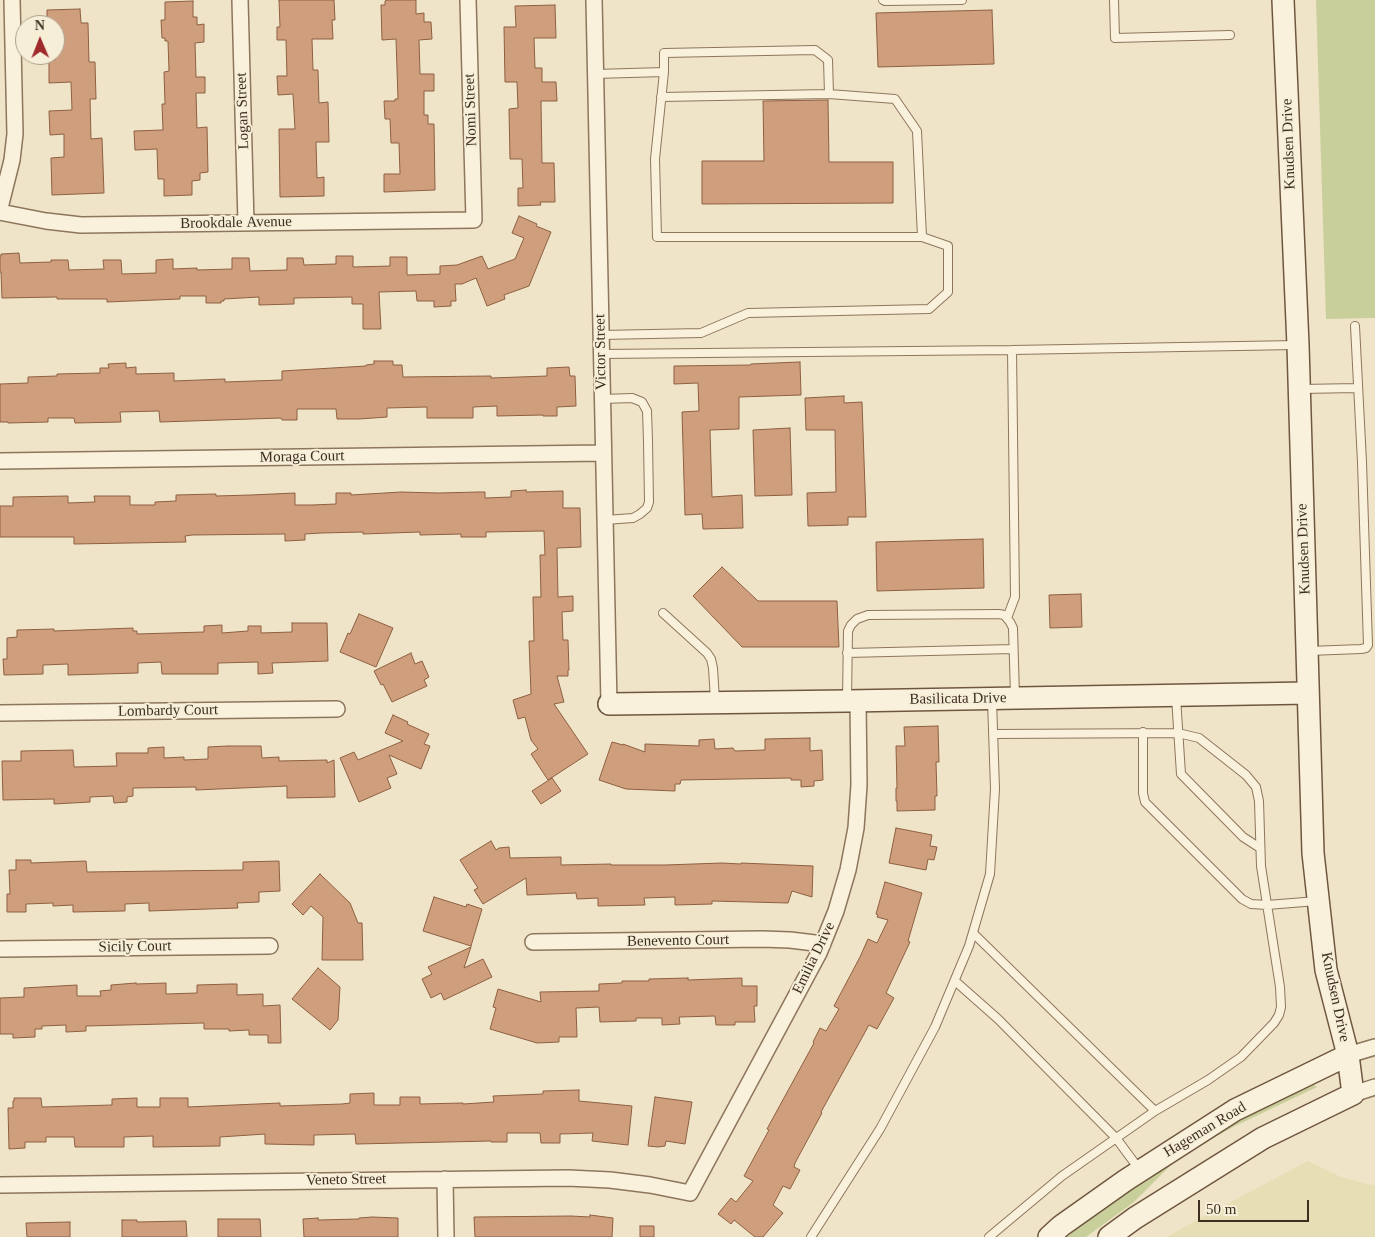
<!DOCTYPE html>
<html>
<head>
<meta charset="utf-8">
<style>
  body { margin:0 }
  #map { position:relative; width:1375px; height:1237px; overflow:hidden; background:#f0e4c8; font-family:"Times New Roman",serif }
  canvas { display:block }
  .north { position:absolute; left:15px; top:15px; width:50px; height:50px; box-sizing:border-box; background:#f7eed8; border:1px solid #ada18e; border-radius:50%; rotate:359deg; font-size:14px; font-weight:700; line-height:20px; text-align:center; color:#3d2e20 }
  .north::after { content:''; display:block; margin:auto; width:18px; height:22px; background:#9e2a2b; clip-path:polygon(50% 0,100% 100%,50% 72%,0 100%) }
  .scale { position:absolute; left:1198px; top:1200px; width:111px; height:22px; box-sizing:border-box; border:2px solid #3d2e20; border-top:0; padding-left:6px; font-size:15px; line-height:18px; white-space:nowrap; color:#3d2e20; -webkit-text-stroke:4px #f7eed8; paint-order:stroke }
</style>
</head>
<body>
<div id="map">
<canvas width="1375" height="1237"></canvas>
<div class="north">N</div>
<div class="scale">50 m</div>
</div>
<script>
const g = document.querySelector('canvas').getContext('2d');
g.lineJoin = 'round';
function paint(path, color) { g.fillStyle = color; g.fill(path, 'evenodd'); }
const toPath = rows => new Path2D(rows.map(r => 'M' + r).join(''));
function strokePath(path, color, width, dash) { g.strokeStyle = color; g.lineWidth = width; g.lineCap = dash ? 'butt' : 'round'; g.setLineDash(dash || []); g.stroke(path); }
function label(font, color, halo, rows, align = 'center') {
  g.font = font + ' "Times New Roman",serif'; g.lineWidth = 4; g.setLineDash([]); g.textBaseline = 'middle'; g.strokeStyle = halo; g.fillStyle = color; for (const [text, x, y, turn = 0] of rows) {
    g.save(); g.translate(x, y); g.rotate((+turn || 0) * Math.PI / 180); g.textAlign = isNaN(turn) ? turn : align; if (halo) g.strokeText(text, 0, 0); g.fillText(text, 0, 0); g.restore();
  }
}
paint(toPath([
  [1308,1161,1341,1177,1375,1186,1375,1237,1167,1237,1195,1221]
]), '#e6deb5');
paint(toPath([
  [1316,0,1375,0,1375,318,1326,319],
  [1314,1085,1317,1087,1233,1127,1195,1148,1180,1157,1170,1166,1134,1202,1086,1237,1067,1237,1082,1224,1138,1181,1230,1126,1280,1100]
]), '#c9cf9b');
const building = toPath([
  [279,0,334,0,335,20,332,20,333,39,312,39,313,70,318,70,319,103,328,102,329,142,316,142,317,178,324,177,324,196,280,197,279,129,295,129,293,94,278,95,277,76,287,76,286,40,277,40,277,27,280,27,279,0],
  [387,0,416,0,416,14,424,13,424,22,431,22,432,39,419,40,420,74,434,74,434,91,424,91,424,115,428,115,428,124,434,124,435,190,384,192,384,174,400,174,399,143,391,143,390,119,385,119,384,101,395,101,395,99,398,99,396,39,382,40,381,5,385,5,385,1,387,0],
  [193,1,193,17,197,17,197,25,204,24,204,42,195,43,196,77,205,77,205,93,196,93,197,128,207,127,208,172,200,173,200,180,192,181,192,195,164,196,164,179,158,179,157,149,135,150,134,131,163,130,162,104,165,104,164,72,169,71,168,41,165,41,165,38,162,38,161,20,165,20,165,2,193,1],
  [555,5,556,38,534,38,535,68,542,68,542,82,556,82,557,101,541,101,542,163,554,163,555,202,540,202,541,205,518,206,518,188,523,188,522,159,510,159,509,109,518,108,517,82,505,82,504,27,516,27,515,6,555,5],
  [80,9,81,23,88,23,89,62,95,62,96,99,90,99,91,139,102,138,104,193,52,195,51,158,64,157,64,134,50,135,49,111,72,110,71,82,49,83,49,60,55,60,55,25,47,25,47,10,80,9],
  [992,10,994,64,878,67,876,13,992,10],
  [828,100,829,162,893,162,893,203,702,204,702,161,764,161,763,101,828,100],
  [519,216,537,224,536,226,551,232,529,286,504,295,505,299,487,306,476,278,462,284,455,284,456,301,451,301,451,306,434,307,434,301,417,301,416,291,379,292,381,329,363,329,363,304,352,304,352,297,294,298,294,304,259,305,259,297,224,299,224,301,221,301,221,303,206,303,206,296,180,296,180,299,107,302,107,299,57,299,57,297,2,298,1,272,0,272,0,256,1,256,1,254,19,253,20,263,51,262,51,260,68,260,69,270,104,269,103,260,121,260,122,274,156,273,156,260,173,259,173,269,197,268,197,270,232,269,232,258,249,258,250,271,287,270,287,258,303,258,304,265,336,264,336,256,353,256,353,267,390,266,390,257,407,257,407,275,440,274,440,266,457,265,482,256,488,269,515,259,524,238,512,233,519,216],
  [374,361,393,361,393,365,402,365,403,377,491,376,491,378,547,376,547,368,569,367,570,376,575,376,576,406,557,407,557,416,543,416,543,415,497,416,497,406,473,407,473,418,427,418,427,407,387,408,387,417,359,419,337,419,336,409,297,409,297,420,282,420,281,418,160,422,159,411,120,412,121,422,75,423,74,418,48,418,48,422,8,423,8,422,0,422,0,384,28,383,28,377,57,376,57,374,100,373,100,368,109,368,108,364,126,363,126,368,136,367,136,374,174,373,174,381,225,379,225,382,282,380,282,371,366,366,366,365,374,364,374,361],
  [800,362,801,395,739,397,739,429,710,430,712,497,742,495,743,528,703,529,702,514,685,515,682,412,699,411,698,383,674,384,674,366,751,365,751,364,800,362],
  [844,396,844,403,862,402,866,517,848,517,848,525,808,526,807,493,836,492,835,430,806,430,805,398,844,396],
  [790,428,792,495,755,496,753,430,790,428],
  [526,490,526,492,563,491,563,508,580,508,581,547,557,548,558,597,573,596,573,611,562,612,563,640,568,640,569,670,568,670,568,676,557,676,564,702,554,704,588,754,548,780,531,754,538,749,531,740,525,717,518,719,513,700,531,694,529,641,534,641,533,597,541,597,540,555,545,555,544,531,486,532,486,537,461,537,461,534,420,535,420,532,363,534,363,532,321,533,305,534,305,540,285,541,285,534,192,535,185,536,186,542,74,544,74,537,0,537,0,506,13,506,13,497,68,496,68,503,95,502,94,496,130,496,130,505,155,505,155,502,176,501,176,495,216,494,216,496,251,495,295,493,295,505,312,505,336,504,336,493,351,493,351,495,401,492,438,493,479,492,485,492,485,498,511,497,511,491,526,490],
  [983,539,984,588,877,591,876,542,983,539],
  [722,567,758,601,837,601,839,647,742,647,693,596,722,567],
  [1081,594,1082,627,1050,628,1049,595,1081,594],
  [359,614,393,628,376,667,340,652,348,633,350,634,359,614],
  [292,623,327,623,328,661,272,663,273,673,258,674,258,662,218,663,218,674,162,674,161,662,138,663,138,673,68,675,68,664,43,665,43,674,4,675,3,659,7,659,7,638,17,637,17,630,54,629,54,631,133,628,133,631,137,631,137,634,204,632,204,626,222,625,222,633,248,631,248,626,261,626,261,633,292,632,292,623],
  [411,653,415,664,422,661,429,677,424,680,427,686,392,702,383,684,381,685,374,671,411,653],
  [393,715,408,722,407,724,429,734,424,744,430,746,421,769,389,755,397,774,387,778,391,788,359,802,340,758,354,752,358,760,403,741,385,733,393,715],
  [938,726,939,762,936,762,937,796,935,796,935,810,897,811,897,801,896,801,896,788,897,788,896,746,905,746,904,727,938,726],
  [810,738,810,751,822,750,823,780,814,781,814,786,801,787,801,780,791,780,791,778,681,780,680,784,675,784,675,791,626,789,599,780,612,742,623,745,623,744,645,752,645,744,699,746,699,740,714,739,715,749,733,748,735,751,765,750,765,739,810,738],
  [228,746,261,746,262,758,279,757,279,761,327,760,327,763,334,760,335,797,287,798,287,786,196,790,196,787,133,788,133,796,127,797,127,802,114,803,113,796,90,797,90,802,54,804,54,799,3,800,2,761,21,761,21,751,73,750,74,767,117,766,116,753,148,753,148,748,164,747,164,758,184,757,184,760,208,759,208,747,228,746],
  [552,778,561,791,541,804,532,791,552,778],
  [896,828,932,835,930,846,937,847,934,860,928,859,926,870,889,863,896,828],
  [491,841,496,850,499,848,509,847,510,858,561,857,561,865,611,864,611,865,665,865,722,863,741,864,741,863,813,866,812,897,792,891,788,903,712,901,712,904,675,905,675,897,644,898,645,905,598,906,598,898,577,899,576,893,527,895,526,878,483,904,474,890,478,888,460,860,491,841],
  [16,860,31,860,31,863,86,861,87,872,243,870,243,862,279,861,280,891,259,892,259,902,237,903,238,908,149,911,149,903,125,904,125,911,73,912,73,905,53,906,53,903,26,904,26,912,7,912,7,894,10,894,9,870,16,870,16,860],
  [320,874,350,903,358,923,362,923,363,960,322,960,323,917,311,906,303,915,292,904,320,874],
  [885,882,922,893,908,941,910,942,886,993,894,998,877,1029,869,1025,821,1112,822,1113,795,1163,794,1167,800,1170,790,1189,783,1186,773,1205,783,1213,763,1237,755,1237,734,1220,731,1224,718,1214,731,1198,736,1202,753,1181,744,1176,769,1130,767,1129,814,1043,813,1042,820,1028,826,1031,839,1009,834,1006,860,957,868,939,877,943,888,920,877,917,878,915,876,914,885,882],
  [434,897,466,907,467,904,482,909,471,946,423,931,434,897],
  [471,947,464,968,483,959,492,977,444,1000,441,993,431,998,422,979,432,974,428,967,471,947],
  [318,968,340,987,338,1020,330,1030,292,999,318,968],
  [688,978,688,980,742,978,742,986,757,986,757,1006,754,1006,755,1022,735,1022,735,1025,716,1025,715,1016,679,1017,680,1024,662,1025,662,1018,636,1018,636,1021,600,1022,599,1007,576,1008,577,1037,559,1037,559,1042,537,1043,490,1029,496,1008,493,1007,498,989,541,1002,540,992,599,991,599,984,622,983,622,981,649,981,649,979,688,978],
  [136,983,136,984,166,983,166,994,197,993,197,985,231,984,237,984,237,995,263,994,263,1006,280,1005,281,1043,268,1043,268,1035,249,1035,249,1030,229,1031,229,1029,204,1029,204,1023,86,1026,86,1031,66,1032,66,1025,42,1026,42,1029,35,1029,35,1037,13,1038,13,1034,0,1034,0,998,24,997,24,988,77,985,77,996,101,996,100,991,111,990,111,985,136,983],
  [579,1090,579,1101,632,1106,628,1145,592,1141,593,1133,560,1134,560,1143,541,1143,540,1133,507,1133,507,1142,491,1142,491,1141,356,1144,355,1134,314,1135,314,1145,265,1144,265,1134,220,1137,220,1146,153,1147,153,1136,124,1137,124,1147,75,1147,74,1137,46,1137,46,1142,25,1142,25,1148,9,1149,8,1108,13,1108,13,1101,14,1101,14,1098,41,1098,42,1107,112,1105,112,1099,137,1098,137,1107,160,1107,160,1098,188,1098,188,1107,280,1103,280,1106,342,1104,350,1103,350,1094,374,1093,374,1105,400,1105,400,1097,420,1097,420,1104,463,1103,463,1104,494,1102,493,1096,543,1094,543,1091,579,1090],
  [655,1097,692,1102,685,1144,666,1141,665,1146,658,1147,648,1146,655,1097],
  [590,1215,613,1218,612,1237,475,1237,474,1217,571,1216,590,1217,590,1215],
  [318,1218,318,1220,359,1219,359,1218,372,1217,398,1218,398,1237,304,1237,303,1219,318,1218],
  [218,1219,260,1219,261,1237,218,1237,218,1219],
  [122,1220,137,1220,137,1222,186,1221,187,1237,122,1237,122,1220],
  [70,1222,70,1237,27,1237,26,1223,70,1222],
  [640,1226,654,1226,654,1237,640,1237,640,1226]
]);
paint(building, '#cf9f7d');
strokePath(building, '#8d5f41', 1);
const lane = toPath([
  [883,0,885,1,962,0],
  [1114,0,1115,38,1230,35],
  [595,74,664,72,655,159,657,237,922,237,917,131,895,99,829,94],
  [661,97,829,94,828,60,815,50,664,53,664,72],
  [601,335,701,333,748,313,929,309,948,292,948,246,922,237],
  [601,354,1012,350,1296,345],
  [1301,389,1357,388],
  [602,399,632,398,642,402,647,411,648,441,649,502,647,508,640,514,633,518,605,520],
  [663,613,707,653,711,659,713,668,715,700],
  [1007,618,1015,597,1012,350],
  [1309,651,1361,649,1366,648,1368,645,1362,462,1355,326],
  [847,653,1013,649],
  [1176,697,1181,774,1243,837,1260,848],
  [847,700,848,631,851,625,857,619,868,615,999,614,1004,615,1010,622,1013,628,1015,696],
  [1143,732,1143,793,1145,802,1242,899,1251,904,1267,905,1317,901],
  [973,933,1155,1111],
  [955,981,998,1019,1116,1138,1139,1169],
  [811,1237,880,1129,935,1027,969,946,990,874,995,789,992,700],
  [989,1237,1062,1176,1155,1111,1208,1080,1241,1057,1274,1023,1279,1015,1281,1007,1280,987,1261,866,1259,801,1256,787,1246,775,1199,738,1178,733,993,734]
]);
const street = toPath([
  [240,0,246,223],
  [594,0,609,704],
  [0,208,12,160,15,134,12,0],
  [0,212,46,221,81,225,474,220,468,0],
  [0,461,603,453],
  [0,713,337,709],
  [533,942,762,939,790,940,823,944],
  [0,949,270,946],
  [1348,1055,1375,1047],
  [1353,1094,1375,1087],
  [445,1179,446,1237],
  [0,1185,568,1178,610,1180,650,1185,690,1193,819,953,836,911,848,870,856,828,859,785,858,701]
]);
const secondary = toPath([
  [609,704,847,701,1308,693],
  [1049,1237,1061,1226,1126,1180,1235,1110,1348,1055],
  [1109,1237,1135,1218,1263,1138,1353,1094,1348,1055,1326,970,1313,853,1298,345,1283,0]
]);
strokePath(lane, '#8d765c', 10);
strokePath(street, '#8d765c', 18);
strokePath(secondary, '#6f573f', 24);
strokePath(lane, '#faf1dc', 8);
strokePath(street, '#faf1dc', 15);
strokePath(secondary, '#faf1dc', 21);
label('15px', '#3d2e20', '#f7eed8', [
  ["Nomi Street",471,110,-92],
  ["Logan Street",243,111,-92],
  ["Knudsen Drive",1289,144,-92],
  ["Brookdale Avenue",236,223,-1],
  ["Victor Street",601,352,-91],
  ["Moraga Court",302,457,-1],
  ["Knudsen Drive",1304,549,-92],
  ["Basilicata Drive",958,699,-1],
  ["Lombardy Court",168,711,-1],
  ["Benevento Court",678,941,-1],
  ["Sicily Court",135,947,-1],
  ["Emilia Drive",814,958,-64],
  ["Knudsen Drive",1335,997,78],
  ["Hageman Road",1205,1130,-31],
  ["Veneto Street",346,1180,-1]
]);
</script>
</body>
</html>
